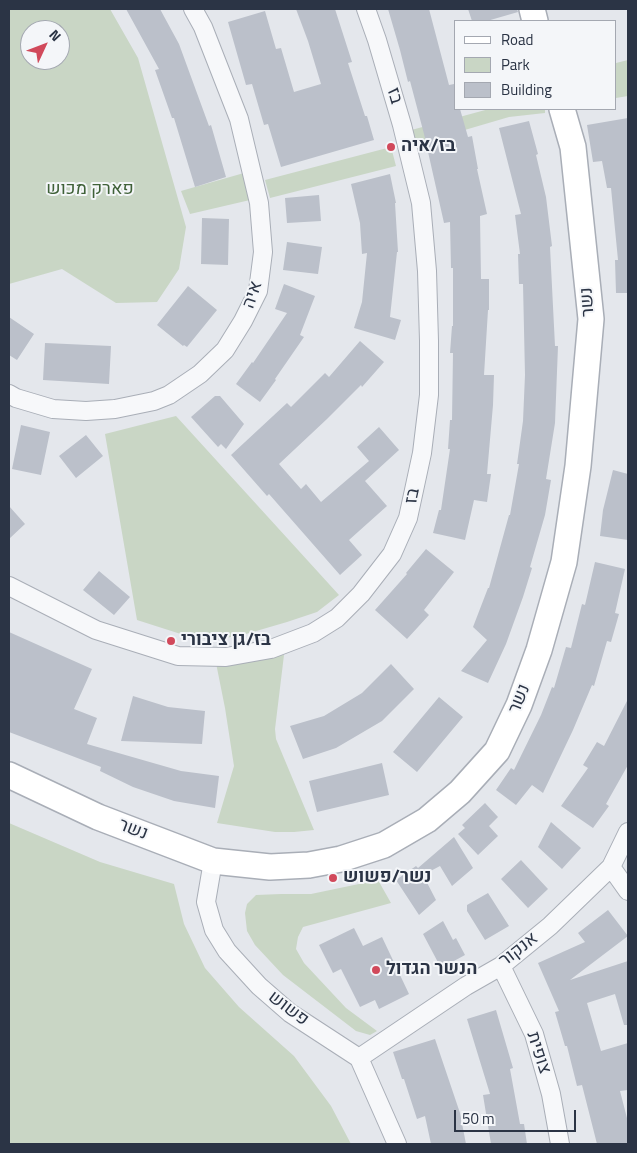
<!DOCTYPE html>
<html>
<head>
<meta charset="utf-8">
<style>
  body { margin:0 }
  #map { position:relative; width:637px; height:1153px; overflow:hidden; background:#e4e7ec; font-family:"Titillium Web",sans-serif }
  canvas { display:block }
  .frame { position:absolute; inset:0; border:10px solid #2b3445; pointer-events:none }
  .legend { position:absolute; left:454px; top:20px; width:162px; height:90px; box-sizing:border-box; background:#f4f6f9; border:1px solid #a4a8b1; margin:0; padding:6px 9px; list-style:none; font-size:15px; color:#2b3445 }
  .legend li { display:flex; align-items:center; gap:10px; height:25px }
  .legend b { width:25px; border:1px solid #a4a8b1 }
  .north { position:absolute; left:20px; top:20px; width:50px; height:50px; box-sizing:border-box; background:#f4f6f9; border:1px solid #a4a8b1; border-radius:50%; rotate:47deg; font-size:14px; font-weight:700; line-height:20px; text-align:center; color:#2b3445 }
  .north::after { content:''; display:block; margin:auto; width:18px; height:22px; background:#d1495b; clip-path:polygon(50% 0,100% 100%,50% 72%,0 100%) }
  .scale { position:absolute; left:454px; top:1110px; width:122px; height:22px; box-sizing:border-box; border:2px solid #2b3445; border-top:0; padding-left:6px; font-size:15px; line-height:18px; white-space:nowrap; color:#2b3445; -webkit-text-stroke:4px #f4f6f9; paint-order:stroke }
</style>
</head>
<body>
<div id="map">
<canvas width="637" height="1153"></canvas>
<div class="frame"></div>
<ul class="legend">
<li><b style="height:6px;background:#fff"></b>Road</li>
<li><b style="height:14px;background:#c9d6c5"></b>Park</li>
<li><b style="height:14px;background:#bbc0ca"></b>Building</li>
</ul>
<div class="north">N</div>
<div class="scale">50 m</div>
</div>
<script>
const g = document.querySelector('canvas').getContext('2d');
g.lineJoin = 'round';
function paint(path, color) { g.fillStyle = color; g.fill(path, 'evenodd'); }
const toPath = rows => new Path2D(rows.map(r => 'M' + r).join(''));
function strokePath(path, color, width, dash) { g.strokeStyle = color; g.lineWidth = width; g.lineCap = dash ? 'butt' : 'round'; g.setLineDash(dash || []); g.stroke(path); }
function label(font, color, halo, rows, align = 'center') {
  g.font = font + ' "Titillium Web",Heebo,sans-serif'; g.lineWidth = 4; g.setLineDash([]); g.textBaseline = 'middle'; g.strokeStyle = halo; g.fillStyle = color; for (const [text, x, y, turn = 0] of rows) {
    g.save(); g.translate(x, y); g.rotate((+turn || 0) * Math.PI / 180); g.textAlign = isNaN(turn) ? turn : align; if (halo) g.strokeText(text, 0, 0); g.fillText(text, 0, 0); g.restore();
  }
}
paint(toPath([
  [9,9,110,9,138,58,186,227,179,269,157,302,116,303,62,269,9,284],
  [30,30,60,30,60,60,30,60],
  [628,60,628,96,616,98,616,63],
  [489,109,545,109,545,113,509,117,417,144,404,132],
  [391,147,396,166,270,198,265,180],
  [244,173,250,200,190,214,181,191],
  [176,416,339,595,317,612,287,622,246,634,216,640,187,636,137,620,105,434],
  [284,655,275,729,276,739,314,830,294,832,275,832,217,823,234,766,225,708,215,658],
  [9,823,100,862,174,884,184,924,205,968,239,1007,294,1056,331,1106,351,1144,9,1144],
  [378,880,391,903,303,927,298,937,296,949,304,963,346,1008,377,1031,370,1035,356,1031,283,975,255,945,247,931,245,913,247,904,256,895,281,894,311,894]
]), '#c9d6c5');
paint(toPath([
  [126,9,160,9,179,44,209,126,211,125,226,177,195,187,174,118,172,118,155,70,159,69],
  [296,9,335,9,352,62,348,63,365,116,367,116,374,140,281,167,268,124,264,125,252,84,246,85,228,22,265,11,276,49,281,48,294,92,321,84,308,41],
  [388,9,429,9,449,85,454,84,456,92,456,109,460,109,468,137,472,136,478,169,477,169,487,214,480,216,481,279,489,279,489,310,488,310,484,375,494,375,493,405,487,474,491,474,487,502,474,500,465,540,433,533,439,510,441,510,450,449,448,449,450,420,452,420,453,353,450,353,452,326,453,326,453,268,451,268,450,222,444,223,424,134,410,81,408,82,400,50],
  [468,9,517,9,518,12,487,21,472,21],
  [628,118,628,293,616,293,615,260,618,260,611,188,607,188,602,161,593,162,587,125],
  [529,121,538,154,536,155,546,197,552,246,550,247,555,346,558,346,555,423,546,479,551,480,545,515,530,567,532,568,523,597,506,644,488,683,461,671,487,640,473,627,488,588,489,588,509,515,510,515,519,464,517,464,523,421,525,375,523,284,519,284,518,254,520,254,515,215,521,214,499,128],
  [390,174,396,203,395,203,398,252,397,252,390,317,401,320,395,340,354,328,362,302,367,253,362,254,360,223,351,184],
  [319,195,321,221,287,223,285,198],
  [202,218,229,219,228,265,201,264],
  [287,242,322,247,318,274,283,270],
  [284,284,315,296,300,335,304,337,275,379,276,380,260,402,236,384,252,362,253,363,287,313,275,309],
  [188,286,217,310,187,347,184,345,183,346,157,325],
  [9,317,34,334,17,360,9,355],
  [360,341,384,362,362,387,361,385,327,419,279,464,301,489,306,484,321,502,369,461,357,447,379,427,399,450,365,481,387,506,349,540,362,555,340,575,269,494,267,496,231,455,287,403,291,407,325,373,329,377],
  [45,343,111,346,109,384,43,380],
  [215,396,220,396,244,424,226,449,221,444,218,447,191,417],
  [21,425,50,432,41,475,12,469],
  [86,435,103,456,76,478,59,456],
  [613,470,628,474,628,540,600,536,603,510],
  [9,506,25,524,9,539],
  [426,549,454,572,424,610,429,615,407,639,375,610,407,574,406,573],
  [595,562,625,569,615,613,619,614,611,642,607,641,594,686,592,685,573,730,543,793,532,785,516,805,496,790,511,768,514,770,541,715,552,687,554,688,566,647,571,648,582,604,585,605],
  [99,571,130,597,114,615,83,590],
  [9,632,92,669,74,709,97,718,87,744,181,771,219,776,215,808,174,801,133,787,100,771,101,767,9,732],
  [391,664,414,689,382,721,336,748,303,759,290,726,324,716,362,693],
  [133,696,168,707,205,711,202,744,121,741],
  [439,697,463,717,417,772,393,752],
  [628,699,628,765,606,804,609,806,593,828,561,806,588,768,583,765,597,742,604,746],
  [382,763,389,795,317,812,309,781],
  [485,803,498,817,489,826,498,836,478,855,458,834,465,828,462,825],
  [551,822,581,848,562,869,538,847],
  [454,837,473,868,452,886,440,866,423,875,436,900,419,915,396,880,416,866,418,868],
  [521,860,548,889,528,908,501,879],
  [488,893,509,926,485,940,467,911,467,905],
  [608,910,628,936,570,980,628,961,628,1025,624,1025,615,994,587,1003,601,1051,628,1043,628,1090,620,1091,628,1122,628,1144,597,1144,582,1085,577,1086,567,1046,565,1046,555,1012,559,1011,538,963,585,942,578,933],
  [443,921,453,940,456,938,465,955,441,968,423,934],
  [354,928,363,946,382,937,409,994,379,1009,375,1000,360,1007,341,969,333,973,319,945],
  [496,1010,513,1068,510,1069,520,1124,524,1124,527,1144,491,1144,483,1095,490,1094,467,1019],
  [435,1039,460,1113,466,1144,431,1144,425,1116,417,1119,404,1079,402,1079,393,1052]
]), '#bbc0ca');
const street = toPath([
  [9,394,16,398,53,409,86,411,115,409,154,401,169,395,200,374,225,350,243,321,258,291,263,252,259,203,239,119,203,27,193,9],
  [9,586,96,630,178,656,226,657,271,649,313,633,337,618,361,594,392,554,408,518,422,453,429,395,429,341,427,271,421,203,402,125,377,40,366,9],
  [213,861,206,902,214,930,227,951,259,986,290,1013,359,1058,397,1144],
  [611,867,628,891],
  [501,966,534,1034,551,1094,560,1144],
  [359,1058,466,986,501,966,550,926,611,867,628,832]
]);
const secondary = toPath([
  [532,9,535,21],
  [9,775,98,817,213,861,270,867,309,865,341,859,384,845,427,820,460,792,497,751,519,705,539,650,564,562,578,466,591,319,573,147,562,109]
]);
strokePath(street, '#a9aeb7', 20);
strokePath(secondary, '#a9aeb7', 28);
strokePath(street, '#f7f8fa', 18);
strokePath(secondary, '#fff', 25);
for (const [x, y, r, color] of [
  [391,147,5,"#d1495b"],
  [171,641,5,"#d1495b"],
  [333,878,5,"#d1495b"],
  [376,970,5,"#d1495b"]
]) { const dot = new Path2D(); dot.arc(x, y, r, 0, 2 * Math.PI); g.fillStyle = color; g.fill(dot); strokePath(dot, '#f4f6f9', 2); }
label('18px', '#2b3445', '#f4f6f9', [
  ["בז",394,96,74],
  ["איה",253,295,-71],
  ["נשר",588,302,-94],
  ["בז",413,496,-78],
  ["נשר",520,699,-68],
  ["נשר",133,830,21],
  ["אנקור",519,950,-38],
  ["פשוש",288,1009,37],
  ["צופית",538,1053,72]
]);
label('bold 18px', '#2b3445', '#f4f6f9', [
  ["בז/איה",401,147],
  ["בז/גן ציבורי",181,641],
  ["נשר/פשוש",343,878],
  ["הנשר הגדול",386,970]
], 'left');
label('18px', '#3f6138', '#f4f6f9', [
  ["פארק מכוש",90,190]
]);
</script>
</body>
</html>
